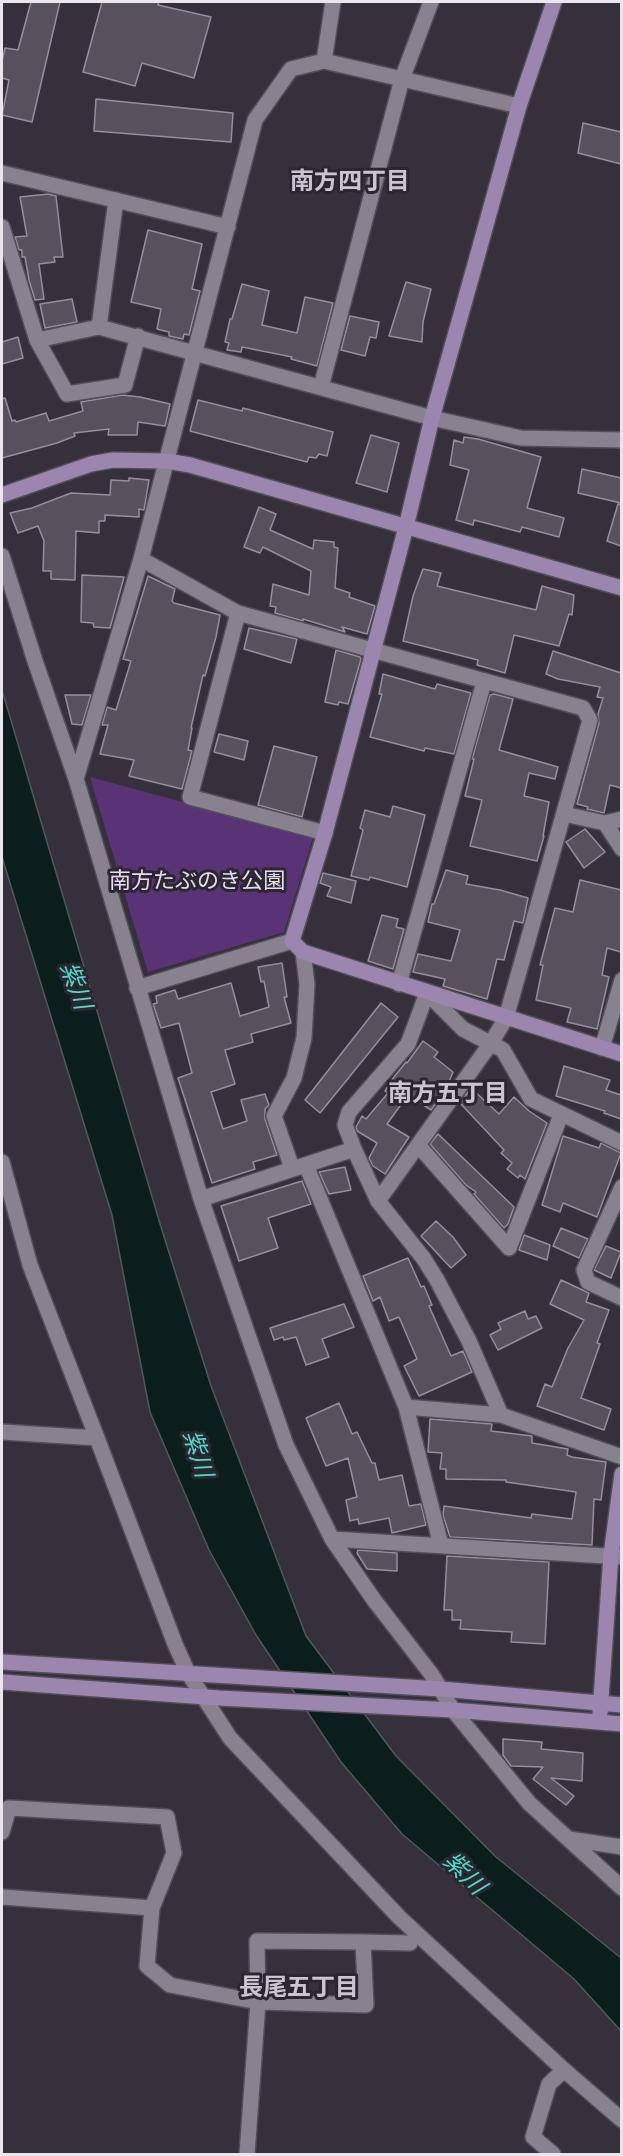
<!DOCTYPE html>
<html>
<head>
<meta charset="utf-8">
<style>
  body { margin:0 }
  #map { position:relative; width:623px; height:2156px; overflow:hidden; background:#36303c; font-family:Figtree,sans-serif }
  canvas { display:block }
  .frame { position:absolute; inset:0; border:3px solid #eae6ed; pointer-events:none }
</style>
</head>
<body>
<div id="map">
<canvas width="623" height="2156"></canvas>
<div class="frame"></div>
</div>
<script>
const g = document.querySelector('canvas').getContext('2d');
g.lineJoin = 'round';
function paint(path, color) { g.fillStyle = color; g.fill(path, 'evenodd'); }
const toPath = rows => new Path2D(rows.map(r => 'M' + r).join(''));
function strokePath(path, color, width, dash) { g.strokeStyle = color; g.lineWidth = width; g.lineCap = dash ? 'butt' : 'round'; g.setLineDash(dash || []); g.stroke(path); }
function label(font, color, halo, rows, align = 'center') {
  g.font = font + ' Figtree,"Noto Sans JP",sans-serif'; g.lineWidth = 6; g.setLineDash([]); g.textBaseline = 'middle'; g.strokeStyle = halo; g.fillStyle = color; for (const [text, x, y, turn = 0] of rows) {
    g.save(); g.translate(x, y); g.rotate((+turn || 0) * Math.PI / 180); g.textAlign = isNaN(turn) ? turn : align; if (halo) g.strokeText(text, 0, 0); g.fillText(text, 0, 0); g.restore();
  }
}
paint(toPath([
  [90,777,313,837,284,932,148,972]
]), '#5a3377');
const water = toPath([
  [2,690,161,1227,211,1386,306,1636,396,1756,496,1857,621,1958,621,2031,574,1979,402,1834,341,1762,256,1635,209,1550,150,1412,112,1215,2,857,2,690]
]);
paint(water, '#0b1e1b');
strokePath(water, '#4e5a5a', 1.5);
const building = toPath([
  [31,2,60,2,32,122,2,115,9,80,2,78,2,61,5,48,18,50,31,2],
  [102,2,159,2,158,5,211,17,194,78,142,63,135,86,83,72,102,2],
  [96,99,233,113,231,142,94,131,96,99],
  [583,123,621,132,621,164,578,153,583,123],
  [48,194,56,196,63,257,54,257,55,262,39,264,44,299,35,300,29,280,25,257,22,257,22,250,19,250,15,237,27,236,20,197,48,194],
  [148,230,202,244,192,289,200,291,189,335,184,334,183,339,169,336,169,332,157,329,161,309,131,302,148,230],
  [406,282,431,289,423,322,422,342,389,336,406,282],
  [242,284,269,291,262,325,297,333,305,297,333,303,317,366,291,359,292,357,242,347,241,352,227,350,229,343,225,342,230,319,232,319,242,284],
  [72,299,77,322,45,328,40,304,72,299],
  [350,316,379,322,376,338,370,337,365,356,341,350,350,316],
  [18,337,23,358,2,364,2,342,18,337],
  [122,395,140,397,170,404,165,426,138,422,137,435,108,435,109,429,74,433,75,436,57,443,2,458,2,399,5,398,12,421,15,420,16,422,46,413,49,421,83,411,81,402,122,395],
  [198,400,242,411,243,408,333,432,327,456,319,454,316,458,309,457,307,462,190,431,198,400],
  [371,435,399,443,387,492,356,483,371,435],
  [464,437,478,439,541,457,527,508,564,518,559,537,522,527,520,532,474,520,473,525,456,520,469,470,450,465,454,440,463,443,464,437],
  [582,469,621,478,621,503,578,493,582,469],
  [129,478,149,480,144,510,139,509,139,517,105,515,105,521,99,521,99,533,76,531,75,580,51,579,51,571,43,571,44,541,38,526,18,533,10,513,32,508,71,493,110,495,111,480,129,481,129,478],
  [618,504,621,505,621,546,607,541,618,504],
  [259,507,276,514,270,530,313,549,314,540,334,542,334,547,338,548,335,588,350,593,349,597,375,606,367,634,342,627,345,632,303,619,303,621,275,613,276,607,270,606,273,584,309,595,311,571,263,547,260,553,244,547,259,507],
  [423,569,441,573,437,586,536,610,542,586,574,595,572,615,569,614,559,646,514,635,505,673,477,665,478,660,403,641,413,596,423,569],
  [82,575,124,577,110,628,94,627,93,623,81,622,82,575],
  [148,576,175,589,172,601,174,603,220,615,216,637,205,676,203,675,191,728,192,728,188,750,192,751,182,789,129,776,134,760,100,754,108,725,102,725,107,707,116,710,131,661,123,659,148,576],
  [249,628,297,639,291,663,244,649,249,628],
  [336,650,360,657,361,659,348,704,339,702,338,705,325,702,336,650],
  [553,651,621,673,621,788,610,785,604,813,587,809,588,807,577,804,599,723,598,714,603,698,597,697,600,687,558,679,546,674,553,651],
  [383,674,435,689,437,684,471,693,454,754,425,748,424,751,370,737,382,694,379,694,383,674],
  [494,694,513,699,499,750,558,767,555,779,529,773,524,796,549,802,543,836,544,836,537,861,470,846,482,800,465,796,474,759,472,759,490,695,494,694],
  [65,695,91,695,82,725,72,724,65,695],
  [219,734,248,741,244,760,214,752,219,734],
  [274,746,317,757,302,817,258,805,274,746],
  [393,806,425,815,407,887,370,877,369,880,351,876,363,830,360,828,365,810,390,817,393,806],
  [585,829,605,852,584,868,566,842,585,829],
  [446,870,468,876,466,884,500,890,528,898,523,923,514,921,504,960,497,959,487,999,443,986,445,979,413,972,418,954,451,961,460,930,428,922,432,904,434,904,446,870],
  [323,873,356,881,351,903,327,896,331,887,320,883,323,873],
  [580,880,621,890,621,952,607,948,602,975,609,977,597,1029,567,1022,571,1008,536,1000,543,965,540,965,555,908,573,912,580,880],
  [382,915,398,919,396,927,404,929,393,969,368,961,382,915],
  [282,963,287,997,284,997,291,1023,251,1034,253,1042,225,1050,235,1084,211,1092,223,1129,247,1121,241,1100,265,1094,269,1105,265,1109,265,1119,277,1155,253,1162,255,1169,212,1183,178,1078,192,1073,179,1023,161,1028,153,1004,157,1003,156,996,175,990,178,999,231,983,240,1016,269,1007,264,981,261,982,258,967,282,963],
  [381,1003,398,1017,320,1113,305,1100,381,1003],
  [423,1041,438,1052,434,1057,453,1072,445,1091,431,1110,408,1095,387,1124,409,1137,385,1174,373,1166,369,1158,377,1143,357,1131,356,1127,362,1116,366,1119,388,1093,385,1091,394,1077,406,1062,407,1063,423,1041],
  [564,1066,610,1080,606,1090,621,1095,621,1119,604,1113,605,1111,556,1096,564,1066],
  [471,1088,499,1114,514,1097,529,1111,547,1123,525,1179,520,1175,518,1178,507,1169,512,1163,501,1153,504,1150,460,1103,471,1088],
  [438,1134,514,1207,508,1224,504,1228,474,1194,476,1192,466,1185,430,1144,438,1134],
  [563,1136,599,1148,601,1143,621,1153,597,1217,563,1203,560,1212,542,1205,563,1136],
  [345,1167,351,1190,329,1194,319,1172,345,1167],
  [302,1181,311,1204,268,1218,278,1248,239,1261,221,1206,302,1181],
  [436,1221,453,1237,466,1255,451,1268,421,1236,436,1221],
  [561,1228,588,1239,579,1258,553,1246,561,1228],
  [524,1235,550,1245,547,1260,519,1250,524,1235],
  [606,1246,621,1252,611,1278,594,1270,606,1246],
  [408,1258,421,1287,424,1286,432,1305,429,1306,451,1356,463,1351,472,1372,419,1396,404,1366,417,1359,399,1317,389,1321,380,1297,373,1301,363,1276,408,1258],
  [561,1280,589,1293,586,1302,609,1310,597,1343,600,1344,581,1398,611,1409,604,1430,537,1406,545,1384,552,1387,568,1348,584,1320,550,1304,561,1280],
  [344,1304,354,1327,322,1339,329,1357,306,1365,296,1337,284,1340,283,1337,274,1340,270,1328,344,1304],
  [525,1311,528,1319,536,1316,542,1328,498,1350,490,1335,501,1329,498,1323,525,1311],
  [339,1403,352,1434,357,1432,372,1463,375,1463,379,1480,402,1475,409,1506,421,1504,426,1525,392,1533,389,1518,359,1524,358,1519,350,1521,346,1500,357,1497,348,1458,326,1466,306,1418,339,1403],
  [430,1419,492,1424,491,1431,532,1436,532,1443,568,1449,567,1455,572,1457,606,1462,601,1500,594,1499,592,1545,450,1537,443,1515,444,1506,531,1518,532,1514,572,1519,576,1492,506,1482,506,1480,446,1479,446,1469,440,1469,442,1453,428,1452,430,1419],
  [358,1550,397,1553,397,1571,367,1569,357,1553,358,1550],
  [447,1556,549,1562,545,1644,511,1642,512,1632,460,1629,461,1620,452,1620,452,1610,444,1610,447,1556],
  [503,1739,542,1742,541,1749,583,1753,582,1781,551,1778,574,1796,566,1805,533,1779,543,1767,511,1766,503,1755,503,1739]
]);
paint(building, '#57505d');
strokePath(building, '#968e9d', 1.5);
const street = toPath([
  [324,61,333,2],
  [2,173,228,227],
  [2,227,37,340,67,394,125,385,138,336],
  [99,327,116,200],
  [37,340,99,327,432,418,521,438,622,440],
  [321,387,402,79,431,2],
  [2,556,35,661,76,779,201,1199,286,1445,332,1539,374,1600,432,1675,453,1710,529,1803,622,1888],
  [141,559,238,613,190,797,325,833],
  [238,613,583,708,590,720,506,1018,491,1043,378,1201],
  [76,779,141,559,255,120,291,69,324,61,519,106],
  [564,814,605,823,622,819],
  [605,823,622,849],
  [399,984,484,682],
  [137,988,292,941],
  [602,1048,622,980],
  [622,1143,531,1099,503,1050,463,1029,427,993,408,1044,349,1112,345,1125,354,1149,378,1201,424,1259,437,1280,469,1341,501,1415,622,1457],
  [418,1145,509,1248,561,1115],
  [2,1162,30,1265,97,1438],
  [306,1165,406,1407,441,1545],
  [292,1168,274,1116,294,1078,304,1038,307,984,303,952],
  [622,1187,584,1270,588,1282,622,1298],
  [201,1199,354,1149],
  [406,1407,501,1415],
  [2,1432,97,1438,175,1644,188,1673,230,1738,399,1917,564,2070,549,2084,533,2137,553,2154],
  [332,1539,622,1557],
  [2,1832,9,1808,167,1817,174,1853,152,1908],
  [569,1839,622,1847],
  [2,1897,152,1908,147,1966,170,1985,258,2002,247,2154],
  [363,1942,366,2005,258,2002,257,1941,363,1942,410,1943],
  [564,2070,622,2120]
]);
const secondary = toPath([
  [554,2,519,106,474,268,432,418,406,527,325,833,292,941,303,952,622,1054],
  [2,495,91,464,113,460,167,461,190,465,622,588],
  [2,1662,441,1689,622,1705],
  [2,1682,219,1698,453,1710,622,1724],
  [600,1713,611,1555,622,1474]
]);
strokePath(street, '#524e58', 18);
strokePath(secondary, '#524e58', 18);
strokePath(street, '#88818f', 15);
strokePath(secondary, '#9c86af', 15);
label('22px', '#e7dcf1', '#2c2631', [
  ["南方たぶのき公園",197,882]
]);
label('bold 24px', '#cbc4d3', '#2c2631', [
  ["南方四丁目",350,182],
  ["南方五丁目",448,1094],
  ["長尾五丁目",299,1988]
]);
label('italic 24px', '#4bdccb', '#2c2631', [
  ["紫川",75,986,70],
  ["紫川",197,1454,73],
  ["紫川",464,1874,45]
]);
</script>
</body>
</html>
